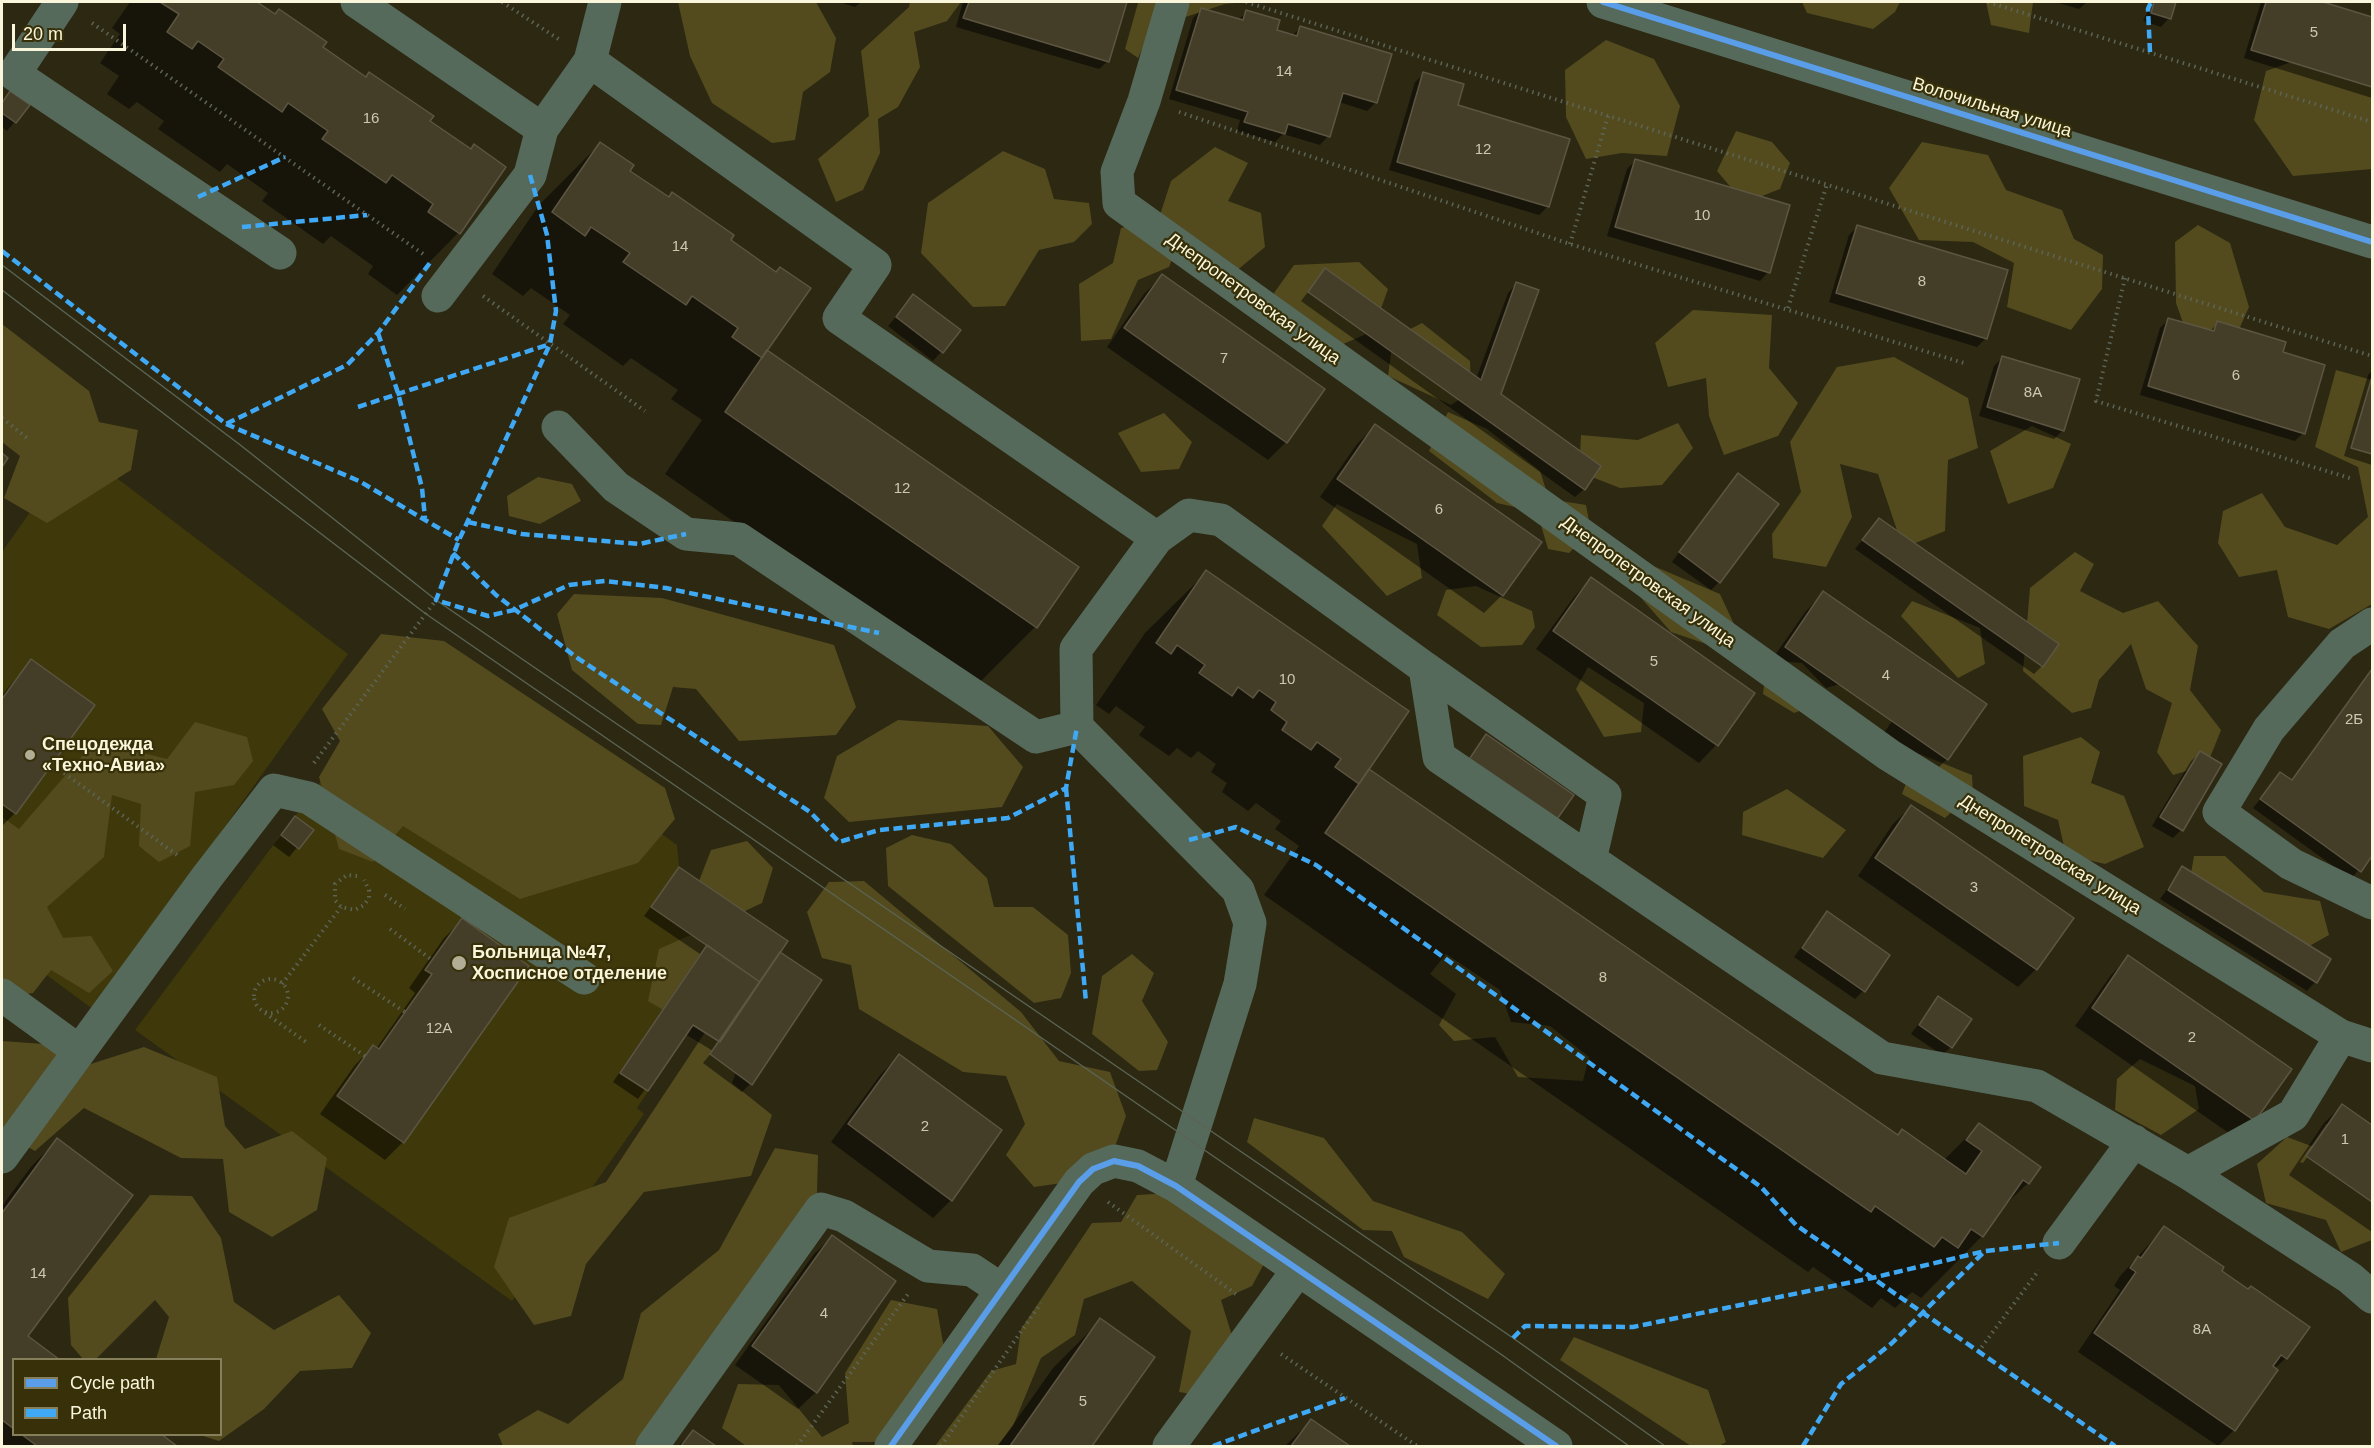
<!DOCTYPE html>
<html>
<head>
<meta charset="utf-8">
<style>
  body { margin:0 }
  #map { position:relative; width:2374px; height:1448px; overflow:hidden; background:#2c2812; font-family:Helvetica,sans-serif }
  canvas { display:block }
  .frame { position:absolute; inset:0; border:3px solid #faf6db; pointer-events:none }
  .legend { position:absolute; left:12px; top:1358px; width:210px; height:78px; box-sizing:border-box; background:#373008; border:2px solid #857f5c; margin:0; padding:8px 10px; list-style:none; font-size:18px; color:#faf6db }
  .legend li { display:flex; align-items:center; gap:12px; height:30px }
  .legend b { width:30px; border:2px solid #857f5c }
  .scale { position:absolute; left:12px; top:24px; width:114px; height:27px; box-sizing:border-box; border:3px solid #faf6db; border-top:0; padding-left:8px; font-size:18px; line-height:21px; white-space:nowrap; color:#faf6db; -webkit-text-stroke:4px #373008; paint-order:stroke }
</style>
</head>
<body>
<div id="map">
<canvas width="2374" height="1448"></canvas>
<div class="frame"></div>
<ul class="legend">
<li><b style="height:8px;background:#5a9eea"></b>Cycle path</li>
<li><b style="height:8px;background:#3fa9f5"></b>Path</li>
</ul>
<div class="scale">20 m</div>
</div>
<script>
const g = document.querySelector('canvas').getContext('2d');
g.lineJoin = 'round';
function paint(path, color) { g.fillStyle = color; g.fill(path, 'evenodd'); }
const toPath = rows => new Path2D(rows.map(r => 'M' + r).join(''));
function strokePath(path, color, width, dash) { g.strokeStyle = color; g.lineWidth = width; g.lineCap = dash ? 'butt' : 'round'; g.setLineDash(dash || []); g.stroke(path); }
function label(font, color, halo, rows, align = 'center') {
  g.font = font + ' Helvetica,sans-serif'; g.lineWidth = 4.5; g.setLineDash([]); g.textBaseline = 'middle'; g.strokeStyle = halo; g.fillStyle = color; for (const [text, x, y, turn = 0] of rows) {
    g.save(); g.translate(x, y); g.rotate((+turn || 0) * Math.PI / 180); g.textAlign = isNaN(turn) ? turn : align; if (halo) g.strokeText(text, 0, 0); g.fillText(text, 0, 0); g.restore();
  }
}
paint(toPath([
  [76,447,348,654,94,1010,2,942,2,552],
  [416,654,677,845,679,867,651,907,760,982,693,1025,637,1108,644,1114,512,1301,135,1030]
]), '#3f380b');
paint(toPath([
  [678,2,816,2,836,38,830,72,803,92,795,140,772,143,712,103,690,56],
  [910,2,961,2,947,21,914,32,920,67,898,107,878,119,880,153,863,190,836,202,818,159,869,116,861,51,909,7],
  [1136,2,1245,2,1225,4,1152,28,1138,58,1125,49,1138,3],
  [1802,2,1900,2,1895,12,1873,29,1807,13],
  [1986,2,2033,2,2029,33,1991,25],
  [1606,40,1654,59,1680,106,1667,156,1622,153,1586,159,1566,117,1565,70],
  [2328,49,2359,74,2372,78,2372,169,2293,176,2254,120,2266,71],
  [1736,131,1772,142,1790,163,1780,189,1744,203,1717,171],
  [1922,142,1988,155,2006,190,2062,210,2074,239,2103,255,2102,289,2071,330,2007,307,2014,263,1973,242,1919,240,1889,188],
  [1215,147,1248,163,1228,201,1261,213,1265,247,1235,272,1181,237,1169,267,1138,280,1111,339,1081,341,1079,284,1113,263,1121,228,1159,218,1171,181],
  [1003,151,1045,169,1054,199,1089,203,1092,224,1074,242,1039,250,1005,306,973,307,921,253,928,203],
  [2198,225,2230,243,2249,307,2231,347,2193,351,2176,303,2175,242],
  [1359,262,1388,289,1373,331,1334,348,1287,336,1274,293,1294,265],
  [1693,310,1772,315,1769,368,1798,403,1778,436,1724,455,1709,416,1706,378,1668,387,1655,343],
  [1422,323,1470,361,1471,392,1451,405,1388,376,1393,338],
  [2,324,89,391,99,422,138,430,131,470,47,523,4,498,20,456,2,442],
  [1894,357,1968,398,1978,448,1948,460,1945,531,1903,548,1878,474,1840,464,1852,517,1826,567,1773,558,1772,534,1801,492,1790,442,1837,367],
  [2336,370,2372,380,2372,604,2329,629,2288,617,2277,570,2239,577,2218,543,2223,511,2262,493,2285,527,2337,545,2368,517,2358,467,2315,447],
  [1448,412,1487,429,1540,471,1549,499,1586,505,1591,531,1569,553,1548,549,1537,512,1497,503,1429,451],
  [1164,413,1192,442,1179,469,1141,472,1118,433],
  [1678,423,1693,448,1662,485,1620,488,1579,472,1581,435,1638,440],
  [2032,426,2071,444,2053,488,2008,504,1990,451],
  [538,477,572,484,581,501,540,524,509,516,507,496],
  [1337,504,1417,544,1422,578,1387,596,1322,526],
  [2075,552,2094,564,2080,591,2123,613,2158,601,2198,646,2190,690,2221,730,2207,765,2173,775,2157,752,2172,703,2146,689,2131,644,2099,680,2091,708,2072,713,2023,671,2030,588],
  [1651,565,1720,594,1740,637,1727,651,1671,632,1628,583],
  [1476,586,1532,611,1535,627,1522,645,1481,647,1437,615,1446,590],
  [574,594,662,598,834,645,856,707,836,735,739,741,696,689,673,687,661,725,638,724,572,670,557,614],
  [1912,601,1980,628,1985,664,1958,678,1901,616],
  [381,634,444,641,665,788,675,819,638,863,520,899,403,826,373,862,339,849,319,777,340,741,322,709],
  [1767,660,1802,663,1826,688,1878,673,1909,697,1881,737,1831,699,1794,713,1763,694],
  [1588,667,1644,703,1641,732,1604,737,1576,689],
  [898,720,988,726,1023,767,1002,807,849,822,824,798,837,756],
  [195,722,247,737,253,761,234,785,195,792,190,846,159,862,139,846,141,804,112,795,104,857,47,907,63,938,91,936,113,971,89,993,51,970,33,993,2,998,2,817,19,829,95,741,167,759],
  [2081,737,2100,752,2091,783,2124,796,2144,847,2105,864,2066,855,2058,820,2024,806,2023,756],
  [1917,753,1972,775,1973,793,1945,818,1902,794],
  [1787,789,1846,830,1823,858,1742,835,1743,812],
  [912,835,951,844,987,878,994,907,1033,907,1068,935,1071,973,1061,998,1034,1003,888,886,886,848],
  [747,841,773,868,762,903,724,921,694,894,711,850],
  [2194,856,2225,856,2264,892,2320,901,2329,935,2295,954,2190,879],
  [864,881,1021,1012,1059,1061,1110,1072,1126,1116,1104,1177,1034,1187,1006,1155,1025,1124,1006,1076,963,1072,859,1009,851,965,822,958,807,912,829,882],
  [702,930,732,955,675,1017,648,1001,659,949],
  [1132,954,1154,973,1142,1001,1168,1042,1157,1070,1139,1071,1092,1034,1102,976],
  [1446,954,1500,990,1511,1022,1550,1026,1589,1057,1583,1081,1518,1077,1495,1037,1454,1041,1439,1025,1456,994,1430,974],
  [737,984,765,991,732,1083,772,1115,751,1176,644,1192,586,1264,571,1316,534,1325,494,1267,509,1218,606,1182],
  [2,1041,44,1044,75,1069,144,1047,217,1077,225,1126,245,1149,292,1131,327,1158,317,1210,272,1237,229,1212,223,1159,181,1158,84,1108,35,1151,2,1132],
  [2140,1059,2195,1086,2199,1109,2161,1135,2115,1110,2117,1079],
  [1254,1118,1324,1138,1373,1201,1462,1232,1505,1274,1488,1299,1404,1257,1392,1231,1363,1230,1247,1142],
  [2287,1137,2322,1150,2372,1188,2372,1240,2341,1252,2326,1220,2266,1203,2257,1164],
  [775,1148,818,1155,816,1231,662,1446,503,1446,498,1434,538,1410,568,1424,623,1379,641,1313,719,1250],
  [1171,1193,1265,1262,1252,1286,1221,1300,1233,1339,1216,1398,1179,1392,1191,1331,1132,1281,1084,1299,1075,1335,1041,1358,1013,1426,997,1446,935,1446,991,1371,1016,1364,1021,1329,1092,1223,1121,1222,1137,1195],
  [150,1195,192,1196,221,1238,234,1302,274,1330,339,1295,371,1333,352,1368,300,1371,264,1409,219,1441,200,1435,220,1434,220,1360,156,1359,169,1317,155,1300,96,1359,83,1359,71,1345,68,1298],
  [891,1300,937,1309,946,1359,882,1442,852,1442,853,1446,746,1446,722,1428,738,1384,779,1385,822,1437,849,1423,845,1373],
  [1574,1337,1708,1390,1726,1442,1719,1446,1691,1446,1560,1360]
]), '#534b1e');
paint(toPath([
  [130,2,254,2,470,151,504,167,458,233,397,295,368,274,373,266,331,236,323,244,262,201,268,193,227,164,220,172,158,129,164,121,137,102,129,109,107,94,119,76,100,63,120,34,112,28],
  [839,2,861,2,855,7],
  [963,2,1120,2,1125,3,1108,61,1099,69,956,27],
  [2055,2,2087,2,2079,9],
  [2152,2,2174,2,2169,18,2161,27,2143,21],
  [2261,2,2318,2,2372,18,2372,98,2244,58],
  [1202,9,1238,20,1247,12,1275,31,1292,36,1300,28,1376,102,1367,111,1339,102,1328,136,1320,145,1283,134,1275,142,1237,131,1240,120,1169,99,1193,18],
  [1424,74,1548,206,1539,215,1389,170,1415,82],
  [10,93,28,105,7,131,2,127,2,102],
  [600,144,628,171,667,198,672,194,728,241,776,273,765,351,1077,567,1035,627,974,688,665,474,702,420,671,399,678,390,631,358,623,366,563,324,570,315,531,288,523,296,492,274,539,205],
  [1636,160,1768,272,1760,281,1607,236,1627,169],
  [1857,227,1986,338,1977,347,1829,302,1849,235],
  [1325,270,1476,379,1508,293,1516,284,1499,395,1584,489,1575,497,1301,301],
  [1162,276,1323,389,1286,442,1268,460,1107,347,1144,294],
  [914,296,959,331,933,361,888,326],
  [2168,320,2209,332,2218,323,2281,353,2303,433,2295,441,2140,395,2160,328],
  [2003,357,2063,430,2054,439,1979,416,1994,366],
  [2372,371,2372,465,2344,456,2368,375],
  [1375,426,1502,595,1484,613,1320,497,1357,444],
  [1730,484,1719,582,1711,590,1672,562],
  [1879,520,2042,666,2034,674,1855,549],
  [1207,572,1367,769,1897,1136,1944,1160,1979,1125,2028,1183,1999,1211,1982,1236,1921,1298,1912,1292,1895,1308,1881,1298,1872,1308,1813,1267,1808,1272,1264,895,1299,846,1275,829,1281,821,1256,803,1248,811,1222,792,1227,783,1211,772,1216,764,1198,751,1191,758,1177,748,1169,756,1139,735,1145,727,1116,706,1109,714,1096,705,1145,633],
  [1591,579,1753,693,1716,745,1699,763,1536,649,1574,597],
  [1824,593,1947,759,1929,777,1768,665,1806,611],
  [31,661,93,706,15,813,2,826,2,695],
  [2372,668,2372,853,2351,879,2253,808,2281,774,2291,781],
  [2200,753,2181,830,2173,838,2152,826,2191,761],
  [1911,807,2036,969,2018,987,1858,876,1893,824],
  [296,818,312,830,289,857,273,845],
  [2182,868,2329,960,2315,982,2307,991,2160,899],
  [679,869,778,952,750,1084,742,1092,703,1063,713,1051,685,1034,638,1099,613,1082,700,954,644,916],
  [1827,913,1863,991,1855,999,1794,957],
  [462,920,527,967,403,1142,385,1160,320,1114,355,1065,373,1047,376,1049,415,993,409,988,444,938],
  [2129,957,2254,1120,2236,1138,2075,1026,2111,975],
  [1938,998,1951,1047,1942,1055,1911,1034],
  [899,1056,951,1200,933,1218,831,1142,881,1074],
  [2342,1106,2372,1127,2372,1232,2289,1175,2324,1123],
  [2326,1124,2330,1124,2303,1163,2300,1162],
  [57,1140,26,1336,14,1360,14,1434,158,1434,175,1446,2,1446,2,1206,31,1167],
  [2164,1228,2220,1271,2286,1358,2274,1369,2234,1430,2218,1446,2078,1352,2120,1290,2114,1286,2120,1276],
  [832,1237,816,1392,798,1409,735,1365,814,1254],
  [1101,1320,1153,1357,1090,1446,998,1446,1053,1368],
  [1311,1421,1347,1446,1285,1446],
  [693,1432,713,1446,678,1446]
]), '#0007');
const building = toPath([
  [160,2,257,2,275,14,279,9,327,42,323,47,366,77,369,72,434,116,430,121,471,149,474,144,506,167,460,234,428,212,433,204,392,175,386,183,322,139,328,131,288,103,282,112,218,67,224,59,198,41,192,49,167,32,179,14,160,2],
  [969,2,1127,2,1109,62,963,18,969,2],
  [2154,2,2176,2,2171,19,2151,13,2154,2],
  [2266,2,2323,2,2372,17,2372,87,2251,50,2266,2],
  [1201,8,1243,20,1246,10,1280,20,1277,30,1297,36,1300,26,1392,54,1377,103,1343,93,1330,137,1288,124,1285,134,1244,122,1248,112,1176,90,1201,8],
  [1423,72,1464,84,1458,105,1570,139,1549,207,1397,162,1423,72],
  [10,91,30,105,16,123,2,113,2,103,10,91],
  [600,142,634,165,630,171,669,197,672,192,734,235,731,240,776,272,780,267,811,288,762,358,732,337,738,328,692,296,686,305,623,262,630,253,591,227,585,236,552,212,600,142],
  [1635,159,1790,205,1770,273,1615,227,1635,159],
  [1857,225,2008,270,1987,339,1836,293,1857,225],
  [1325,268,1481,380,1516,282,1539,290,1501,394,1601,466,1585,490,1308,292,1325,268],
  [1162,274,1325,389,1287,443,1124,328,1162,274],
  [913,294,961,330,943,353,896,317,913,294],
  [2168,318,2214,331,2217,321,2286,342,2283,352,2325,365,2305,434,2148,386,2168,318],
  [767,350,1079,567,1037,628,725,412,767,350],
  [2002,356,2080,379,2064,431,1987,407,2002,356],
  [2372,377,2372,454,2351,448,2372,377],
  [1375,424,1542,542,1503,596,1337,479,1375,424],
  [2,453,8,458,2,467,2,453],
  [1738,473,1779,504,1720,583,1679,552,1738,473],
  [1879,518,2059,644,2043,667,1862,540,1879,518],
  [1206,570,1409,711,1359,784,1335,767,1341,759,1317,742,1311,750,1282,730,1287,722,1271,710,1276,702,1259,690,1253,698,1238,687,1232,696,1199,673,1205,665,1177,645,1171,654,1156,643,1206,570],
  [1591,577,1755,693,1718,746,1553,631,1591,577],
  [1823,591,1987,704,1948,760,1785,647,1823,591],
  [31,659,95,705,16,814,2,804,2,699,31,659],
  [2372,669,2372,856,2361,872,2260,799,2280,772,2292,780,2372,669],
  [1486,734,1574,795,1555,822,1468,761,1486,734],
  [2200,751,2222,764,2183,831,2160,817,2200,751],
  [1369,769,1898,1135,1902,1129,1966,1174,1982,1151,1966,1140,1979,1123,2041,1167,2029,1184,2023,1180,1983,1237,1971,1229,1958,1248,1942,1237,1934,1247,1875,1206,1871,1212,1325,833,1369,769],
  [1911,805,2074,918,2037,970,1875,858,1911,805],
  [295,816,314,830,299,849,281,835,295,816],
  [2182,866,2331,959,2317,983,2168,890,2182,866],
  [679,867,788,941,760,982,651,907,679,867],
  [1827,911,1890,955,1865,992,1802,948,1827,911],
  [462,918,529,966,404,1143,337,1096,373,1045,379,1049,432,974,425,970,462,918],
  [707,945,760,982,720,1042,693,1025,648,1091,620,1073,707,945],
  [780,952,822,980,752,1085,710,1054,780,952],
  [2128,955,2292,1069,2255,1121,2092,1008,2128,955],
  [1938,996,1972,1019,1952,1048,1919,1025,1938,996],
  [899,1054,1002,1130,952,1201,848,1124,899,1054],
  [2342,1104,2372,1125,2372,1202,2306,1156,2342,1104],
  [57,1138,133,1195,28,1336,60,1360,14,1360,14,1429,2,1420,2,1213,57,1138],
  [2164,1226,2224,1267,2222,1271,2248,1289,2251,1286,2310,1327,2287,1359,2281,1355,2273,1366,2278,1370,2235,1431,2094,1333,2136,1272,2130,1268,2138,1256,2141,1258,2164,1226],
  [832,1235,896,1281,817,1393,752,1346,832,1235],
  [1100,1318,1155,1357,1092,1446,1010,1446,1100,1318],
  [1311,1419,1350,1446,1291,1446,1311,1419],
  [693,1430,716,1446,681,1446,693,1430],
  [21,1434,161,1434,177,1446,37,1446,21,1434]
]);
paint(building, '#443e29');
strokePath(building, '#5c5542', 1.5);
strokePath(toPath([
  [502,2,560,40],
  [1246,2,2372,356],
  [1988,2,2372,122],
  [92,23,426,256],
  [1179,112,1570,244,1964,363],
  [1570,244,1608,116],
  [2125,278,2096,401,2353,479],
  [483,296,645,411],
  [1788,308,1827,184],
  [2,418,27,438],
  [314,763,436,600],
  [64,773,180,857],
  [357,876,347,875,335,884,335,900,341,907,355,910,364,905,369,898,369,890,364,880],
  [385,895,405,909],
  [390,929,432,960],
  [353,978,405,1012],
  '254 996a17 17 0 1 1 34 0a17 17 0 1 1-34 0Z',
  [282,984,341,907],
  [265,1013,306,1042],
  [319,1025,365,1056],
  [1108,1202,1236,1294],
  [1978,1352,2039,1270],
  [1281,1354,1417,1446],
  [797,1446,908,1294],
  [941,1446,1041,1303]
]), '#5c6455', 4, [1.5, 4.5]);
strokePath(toPath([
  [62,2,14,74,280,253],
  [357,2,542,129,590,61,875,265,839,318,1157,538],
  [1173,2,1144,101,1117,172,1119,203,1889,755,2341,1036,2372,1046],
  [1603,2,2372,242],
  [590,61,605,2],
  [438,296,530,175,542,129],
  [558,427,616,487,686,534,739,539,1036,737,1077,727],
  [2372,624,2342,644,2269,729,2219,812,2291,864,2372,903],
  [1425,668,1605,795,1590,860],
  [2,995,79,1051],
  [2,1157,207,877,274,790,309,798,584,978],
  [2188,1173,2293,1115,2341,1036],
  [1176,1186,1240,984,1250,923,1238,890,1077,727,1076,649,1157,538,1189,515,1221,520,1425,668,1439,757,1882,1058,2037,1086,2188,1173,2350,1278,2372,1297],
  [2059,1243,2134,1141],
  [652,1446,821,1209,844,1216,928,1266,972,1270,1002,1290],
  [891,1446,1079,1182,1093,1169,1114,1161,1138,1166,1176,1186,1556,1446],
  [1169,1446,1298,1270]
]), '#566a5c', 33);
strokePath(toPath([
  [2,265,239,444,436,600,1513,1338,1665,1446],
  [2,290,426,614,1502,1355,1629,1446]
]), '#5b6453', 1.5);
strokePath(toPath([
  [2150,52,2148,9,2151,2],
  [530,175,547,235,556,311,550,344,459,540,436,600,488,616,514,610,569,585,605,581,666,588,879,633],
  [198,197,285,157],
  [242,227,367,215],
  [2,251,226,424,347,365,378,333,432,260],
  [378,333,398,393,422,488,425,518],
  [358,407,550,344],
  [226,424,359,481,459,540],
  [468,522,522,534,639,544,686,534],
  [453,553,496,595,576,657,810,812,839,842,879,830,1008,818,1066,788,1077,727],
  [1066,788,1086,1002],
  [1189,840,1236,827,1316,865,1761,1187,1796,1225,2115,1446],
  [1513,1338,1525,1326,1633,1327,1872,1278,1985,1251,2059,1243],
  [1213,1446,1345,1398],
  [1803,1446,1841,1384,1892,1343,1985,1251]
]), '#3fa9f5', 4.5, [9, 4.5]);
strokePath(toPath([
  [1603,2,2372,242],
  [891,1446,1079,1182,1093,1169,1114,1161,1138,1166,1176,1186,1556,1446]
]), '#5a9eea', 6);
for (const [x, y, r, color] of [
  [30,755,6,"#b2ae95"],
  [459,963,8,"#b2ae95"]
]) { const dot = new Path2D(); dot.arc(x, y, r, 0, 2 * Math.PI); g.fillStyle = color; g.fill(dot); strokePath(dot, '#373008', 2); }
label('15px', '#ccc8ae', null, [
  ["5",2314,33],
  ["14",1284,72],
  ["16",371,119],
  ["12",1483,150],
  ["10",1702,216],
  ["14",680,247],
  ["8",1922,282],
  ["7",1224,359],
  ["6",2236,376],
  ["8А",2033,393],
  ["12",902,489],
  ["6",1439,510],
  ["5",1654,662],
  ["4",1886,676],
  ["10",1287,680],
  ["2Б",2354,720],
  ["3",1974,888],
  ["8",1603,978],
  ["12А",439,1029],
  ["2",2192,1038],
  ["2",925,1127],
  ["1",2345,1140],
  ["14",38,1274],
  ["4",824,1314],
  ["8А",2202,1330],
  ["5",1083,1402]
]);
label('18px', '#faf6db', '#373008', [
  ["Волочильная улица",1992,108,17],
  ["Днепропетровская улица",1253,299,36],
  ["Днепропетровская улица",1648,582,36],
  ["Днепропетровская улица",2050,855,32]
]);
label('bold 18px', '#faf6db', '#373008', [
  ["Спецодежда",42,745],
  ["«Техно-Авиа»",42,766],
  ["Больница №47,",472,953],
  ["Хосписное отделение",472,974]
], 'left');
</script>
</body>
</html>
